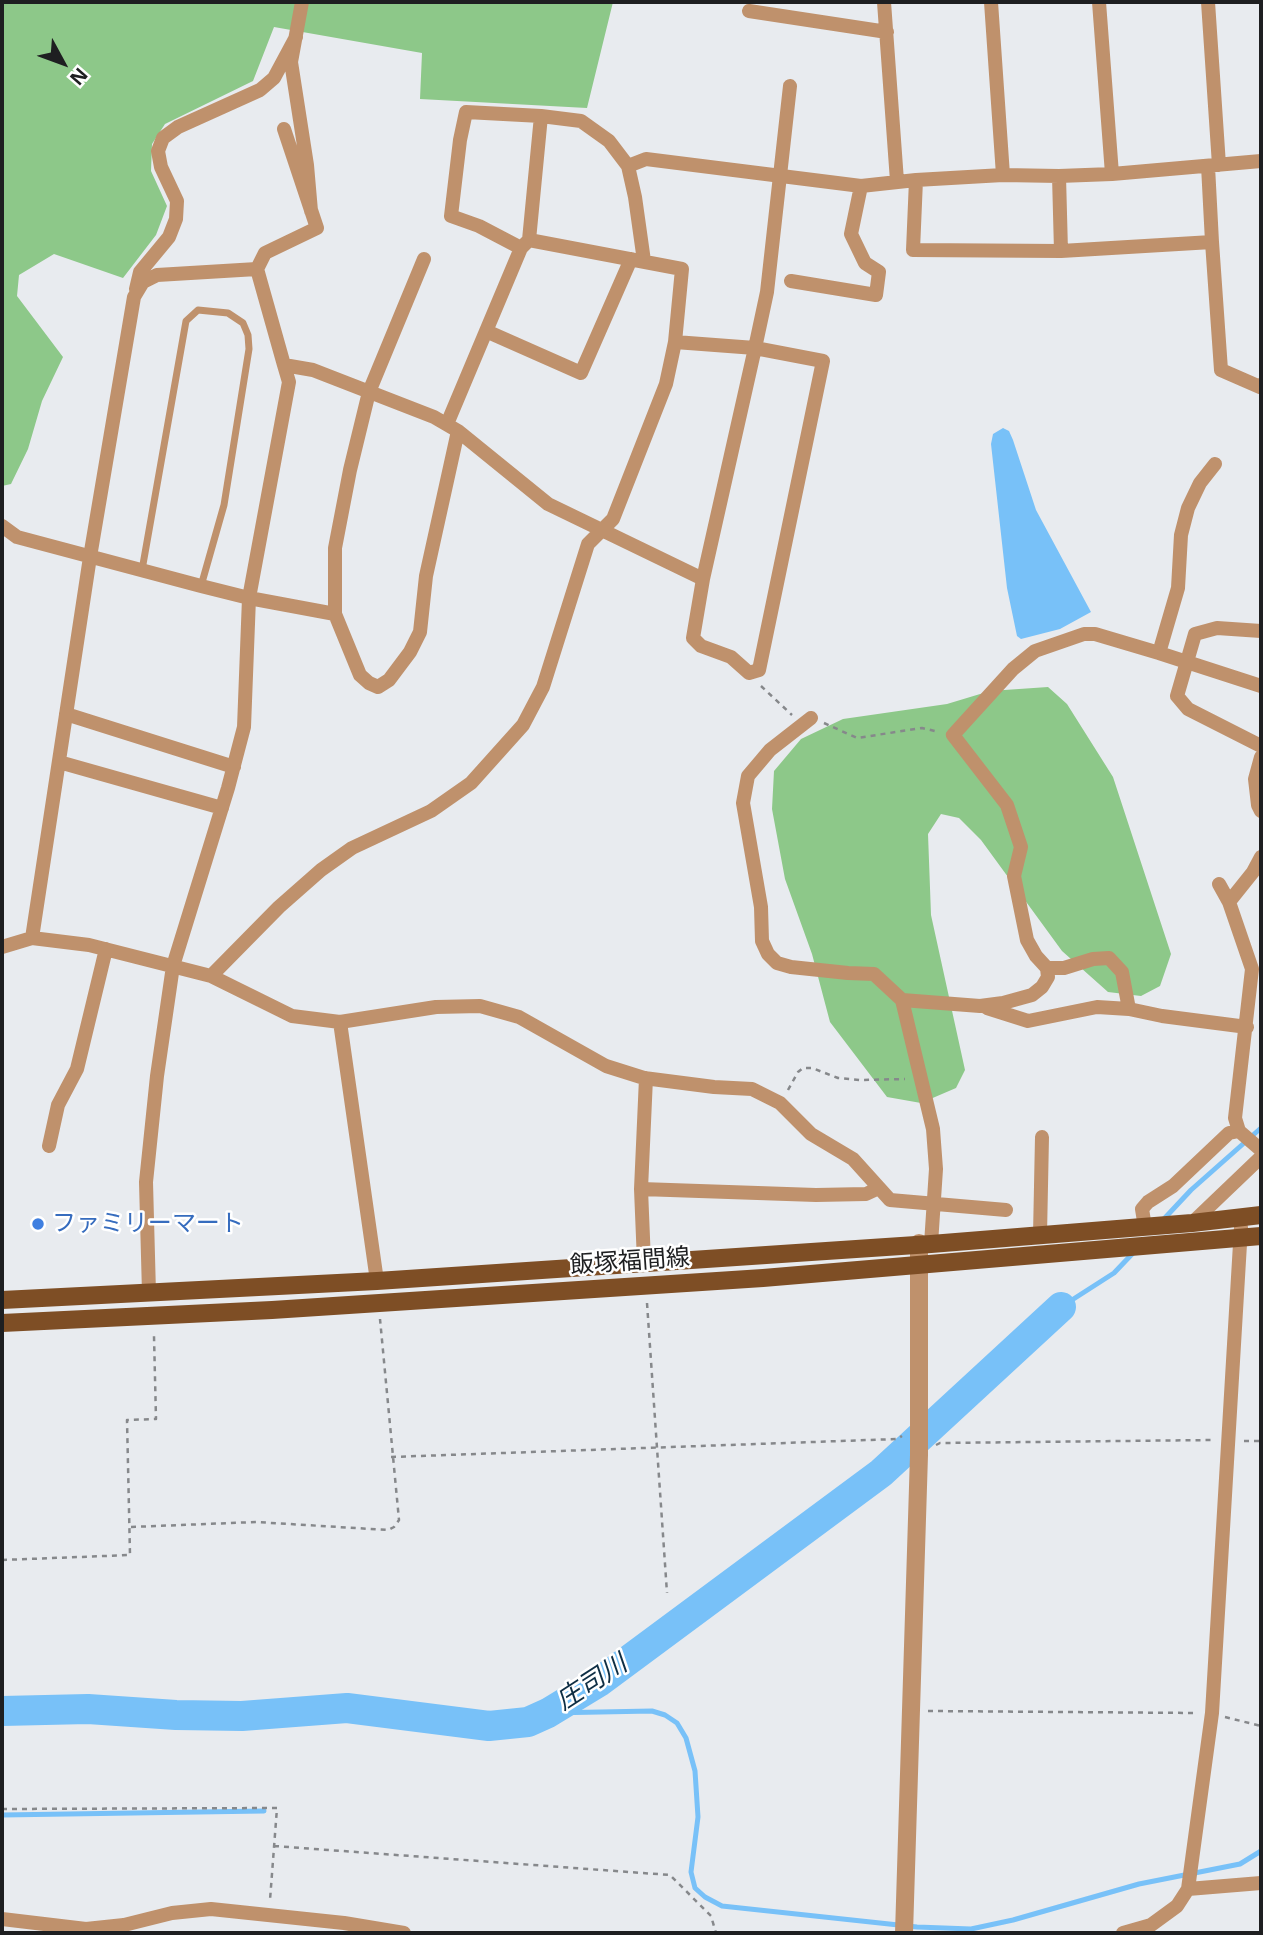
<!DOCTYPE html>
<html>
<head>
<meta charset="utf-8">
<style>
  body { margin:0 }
  #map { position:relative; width:1263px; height:1935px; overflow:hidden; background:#e8ebef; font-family:"Open Sans",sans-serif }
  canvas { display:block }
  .frame { position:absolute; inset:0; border:4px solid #1e1f21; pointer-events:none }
  .north { position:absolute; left:28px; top:28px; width:70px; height:70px; -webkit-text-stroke:5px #fff; paint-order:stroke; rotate:131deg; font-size:19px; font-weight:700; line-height:28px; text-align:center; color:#1e1f21 }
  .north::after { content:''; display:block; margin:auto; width:24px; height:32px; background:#1e1f21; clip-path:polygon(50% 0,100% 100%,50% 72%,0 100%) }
</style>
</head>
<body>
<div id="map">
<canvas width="1263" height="1935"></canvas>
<div class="frame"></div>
<div class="north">N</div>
</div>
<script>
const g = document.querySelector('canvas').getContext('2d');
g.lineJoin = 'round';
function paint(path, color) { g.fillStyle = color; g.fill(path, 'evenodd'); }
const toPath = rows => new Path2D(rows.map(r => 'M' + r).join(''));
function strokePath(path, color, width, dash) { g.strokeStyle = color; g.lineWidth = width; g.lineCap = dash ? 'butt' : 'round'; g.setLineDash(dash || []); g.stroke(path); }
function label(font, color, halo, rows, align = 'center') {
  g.font = font + ' "Open Sans","Noto Sans JP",sans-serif'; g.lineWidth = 5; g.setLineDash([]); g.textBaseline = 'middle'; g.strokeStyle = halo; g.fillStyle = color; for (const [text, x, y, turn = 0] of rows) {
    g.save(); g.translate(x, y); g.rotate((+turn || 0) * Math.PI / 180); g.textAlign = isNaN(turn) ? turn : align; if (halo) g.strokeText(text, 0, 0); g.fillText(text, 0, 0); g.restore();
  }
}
paint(toPath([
  [2,2,613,2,587,108,420,99,422,53,274,27,253,81,165,124,152,144,151,171,167,206,156,235,123,278,54,254,19,275,17,296,63,357,42,401,28,449,11,484,2,486],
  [1048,687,1067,704,1113,777,1171,954,1160,986,1141,996,1108,992,1062,951,981,840,959,818,941,814,928,834,931,915,965,1070,956,1088,921,1103,887,1097,830,1022,812,954,785,879,772,809,774,771,801,739,843,719,947,704,990,691]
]), '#8dc889');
paint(toPath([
  [1003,428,1009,431,1013,440,1036,510,1091,612,1060,629,1021,639,1017,636,1007,588,991,444,993,434]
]), '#78c1f8');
strokePath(toPath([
  [1162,1221,1191,1190,1261,1128],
  [1061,1307,1114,1273,1134,1252],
  [548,1713,652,1711,665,1715,677,1723,686,1738,695,1771,698,1817,691,1872,695,1888,705,1897,722,1906,917,1927,971,1929,1013,1920,1139,1884,1240,1864,1261,1851],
  [2,1815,264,1811]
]), '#78c1f8', 5);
strokePath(toPath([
  [2,1711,88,1709,176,1715,242,1716,347,1708,489,1726,528,1722,548,1713,599,1682,881,1473,1061,1307]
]), '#78c1f8', 30);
strokePath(toPath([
  [761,686,792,715],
  [824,723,857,738,922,728,939,732],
  [788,1090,798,1072,803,1068,812,1068,838,1078,860,1080,905,1079],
  [647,1303,667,1593],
  [1244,1441,1261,1441],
  [936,1445,940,1443,1212,1440],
  [391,1457,897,1439,902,1436],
  [131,1527,256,1522,388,1530,394,1527,399,1520,380,1319],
  [2,1560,130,1555,127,1420,156,1419,154,1336],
  [928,1711,1198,1713],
  [1225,1717,1261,1726],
  [2,1809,277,1808,270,1900],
  [274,1846,670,1875,711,1916,716,1933]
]), '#86888b', 2.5, [5, 5]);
strokePath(toPath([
  [142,570,186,321,198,310,228,313,243,323,248,335,249,349,224,505,201,586]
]), '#bf916c', 7);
strokePath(toPath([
  [302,2,291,62,307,165,311,211],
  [884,2,897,181],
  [991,2,1003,175],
  [1099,2,1112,174],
  [1208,2,1219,165],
  [749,11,887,32],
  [628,166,646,159,861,186,916,180,1003,175,1059,176,1112,174,1261,161],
  [1208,166,1212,242],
  [1059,176,1061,251],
  [916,180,913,250,1061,251,1212,242,1221,370,1260,387,1261,385],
  [521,248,479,226,451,216,460,140,466,112,541,116,581,121,609,141,628,166,635,197,644,261],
  [257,269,265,253,317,228,284,129],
  [791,281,876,295,879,272,865,263,851,234,861,186],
  [136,289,140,272,169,237,176,219,177,201,161,167,158,151,163,138,178,127,260,90,274,78,296,37],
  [486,331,581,373,631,259],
  [675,342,755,348,823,361,759,670,749,673,731,657,701,646,693,638,703,579,755,348,767,292,790,86],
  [447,424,521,248,529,240,541,116],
  [2,526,17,537,201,586,249,598,335,614,360,675,369,683,378,687,389,680,410,652,420,632,426,576,458,431],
  [335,614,335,548,350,470,369,392,424,259],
  [1261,631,1217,628,1195,634,1177,696,1188,709,1261,746],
  [1159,653,1178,588,1181,535,1188,508,1200,483,1215,464],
  [66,714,234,767],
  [811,718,770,750,748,776,743,803,761,907,762,941,768,954,777,963,791,967,848,973,874,974,902,1000,933,1129,936,1169,931,1244],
  [1261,757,1255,779,1258,805,1261,811],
  [59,762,222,808],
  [1261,857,1253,872,1229,902,1252,969,1235,1118,1239,1131,1261,1150],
  [1219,884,1229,902],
  [32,938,90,557,134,297,143,282,157,275,257,269,284,365],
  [2,947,32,938,89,945,211,976,292,1016,340,1022,436,1007,480,1006,519,1017,606,1066,644,1078,714,1087,752,1089,780,1103,811,1134,853,1159,890,1200,1006,1210],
  [211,976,279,907,321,870,352,848,431,811,471,783,523,725,543,687,588,544,613,519,666,384,675,342,682,269,529,240],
  [902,1000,980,1006,1003,1003,1032,995,1042,987,1048,977,1047,968],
  [987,1008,1028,1021,1097,1007,1129,1009],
  [340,1022,377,1281],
  [1247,1027,1162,1016,1129,1009,1122,972,1109,958,1093,959,1064,968,1047,968,1036,956,1027,940,1014,876,1021,847,1007,805,953,735,1013,669,1035,651,1084,634,1095,634,1159,653,1261,686],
  [49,1146,58,1105,77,1069,106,949],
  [641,1189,816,1195,866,1194,879,1188],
  [1192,1223,1261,1157],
  [1145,1227,1142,1209,1148,1202,1173,1186,1229,1133,1239,1131],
  [1040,1235,1042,1137],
  [644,1262,641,1189,646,1078],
  [149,1293,146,1182,157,1076,173,966,228,788,244,727,249,598,289,382,284,365,313,370,434,417,458,431,548,504,703,579],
  [1188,1889,1261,1883],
  [2,1919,86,1929,124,1925,172,1913,211,1909,344,1923,404,1933],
  [1123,1933,1151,1925,1177,1906,1188,1889,1212,1713,1241,1227]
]), '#bf916c', 14);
strokePath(toPath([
  [904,1933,919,1455,919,1243]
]), '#bf916c', 18);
strokePath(toPath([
  [2,1300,377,1281,931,1244,1192,1223,1261,1215],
  [2,1323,272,1310,763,1278,1261,1236]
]), '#7e4e25', 18);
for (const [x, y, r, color] of [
  [38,1224,7,"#3f7fe0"]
]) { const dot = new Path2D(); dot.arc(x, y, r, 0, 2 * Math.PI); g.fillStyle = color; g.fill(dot); strokePath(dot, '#fff', 2.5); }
label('24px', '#366cbe', '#fff', [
  ["ファミリーマート",52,1224]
], 'left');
label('24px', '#1e1f21', '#fff', [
  ["飯塚福間線",630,1262,-4]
]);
label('italic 26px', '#0e2e44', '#fff', [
  ["庄司川",592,1683,-33]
]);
</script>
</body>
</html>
